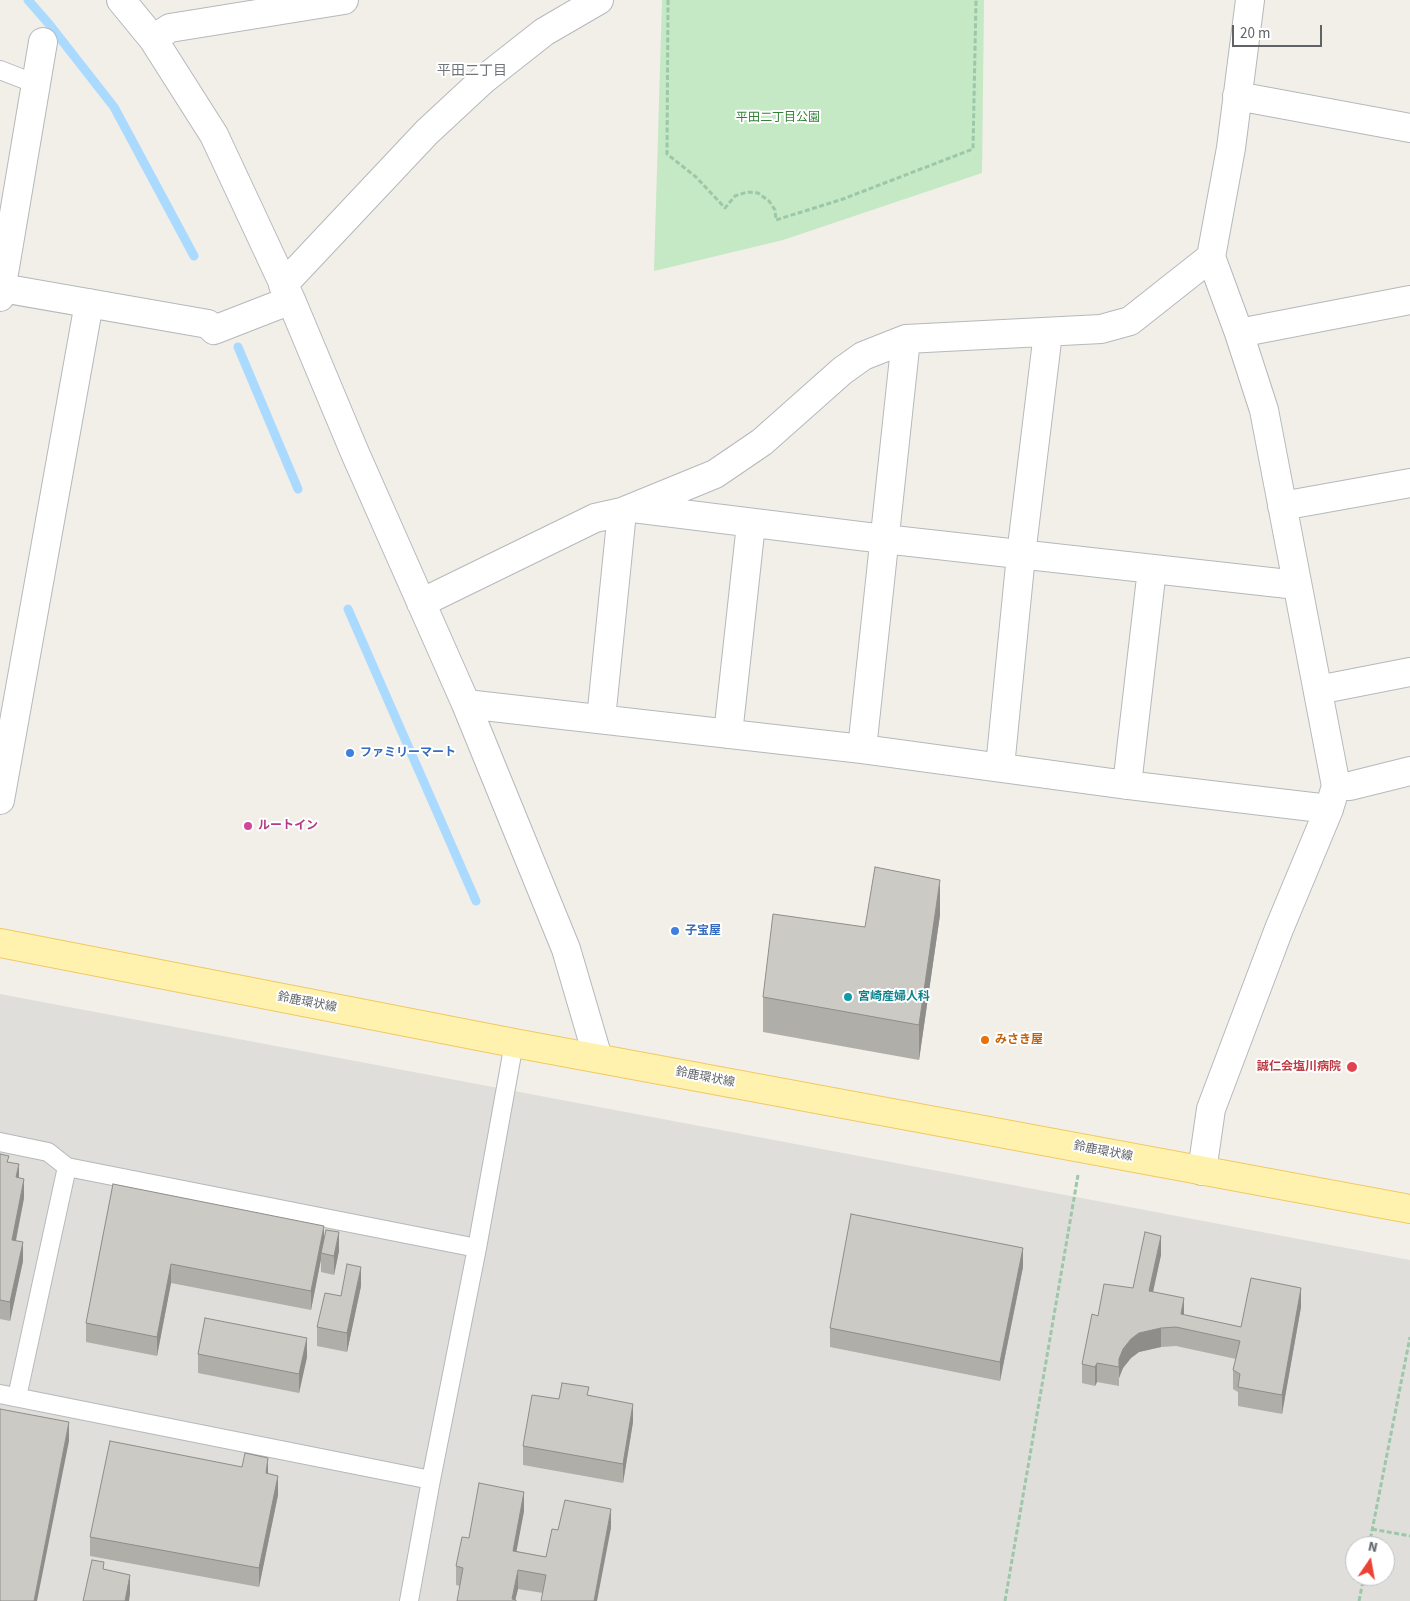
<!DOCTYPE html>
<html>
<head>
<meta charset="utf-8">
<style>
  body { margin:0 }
  #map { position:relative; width:1410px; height:1601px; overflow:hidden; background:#f1efe8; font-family:"Source Sans 3",sans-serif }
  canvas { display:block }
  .north { position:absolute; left:1345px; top:1536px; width:50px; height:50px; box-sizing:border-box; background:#fff; border:1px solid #bfc1c3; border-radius:50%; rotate:12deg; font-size:14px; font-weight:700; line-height:20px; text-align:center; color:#5f6368 }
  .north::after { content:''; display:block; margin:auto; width:18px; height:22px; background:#ea4335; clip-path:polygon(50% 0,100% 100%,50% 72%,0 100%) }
  .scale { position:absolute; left:1232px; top:25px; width:90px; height:22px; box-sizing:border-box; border:2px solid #5f6368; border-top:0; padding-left:6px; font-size:15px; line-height:18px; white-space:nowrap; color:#5f6368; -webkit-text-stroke:4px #fff; paint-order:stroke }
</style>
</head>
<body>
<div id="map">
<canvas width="1410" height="1601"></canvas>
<div class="north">N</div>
<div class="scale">20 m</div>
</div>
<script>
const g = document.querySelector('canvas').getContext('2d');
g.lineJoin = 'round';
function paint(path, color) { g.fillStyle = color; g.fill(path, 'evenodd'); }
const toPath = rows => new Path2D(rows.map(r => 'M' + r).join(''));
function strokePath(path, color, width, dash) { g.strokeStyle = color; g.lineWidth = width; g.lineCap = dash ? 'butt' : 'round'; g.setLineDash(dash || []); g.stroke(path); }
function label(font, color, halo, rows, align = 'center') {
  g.font = font + ' "Source Sans 3","Noto Sans JP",sans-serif'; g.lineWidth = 4; g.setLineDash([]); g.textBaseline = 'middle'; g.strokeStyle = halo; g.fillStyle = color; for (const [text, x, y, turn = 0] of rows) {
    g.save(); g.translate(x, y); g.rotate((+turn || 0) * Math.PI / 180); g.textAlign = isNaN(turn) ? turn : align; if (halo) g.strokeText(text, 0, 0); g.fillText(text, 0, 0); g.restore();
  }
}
paint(toPath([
  [0,994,1410,1260,1410,1601,0,1601],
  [1355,1546,1385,1546,1385,1576,1355,1576]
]), '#e0deda');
paint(toPath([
  [662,0,984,0,982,173,783,240,654,271]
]), '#c5e8c5');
strokePath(toPath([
  [28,0,49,24,114,107,194,256],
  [238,347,298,489],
  [348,609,476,901]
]), '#aadaff', 9);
const service = toPath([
  [0,70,36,84],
  [0,1142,48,1152,67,1167,477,1248],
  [0,1394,431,1480],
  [17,1397,67,1167],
  [409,1601,431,1480,477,1248,514,1043]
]);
const minor = toPath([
  [121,0,153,39,214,135,291,300,355,453,466,704,566,949,598,1058],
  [153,39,170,28,344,0],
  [1237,96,1410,128],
  [283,285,427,132,483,80,544,32,599,0],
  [2,288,208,324,214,330,291,300],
  [0,297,43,42],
  [1239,333,1410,300],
  [1282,506,1410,483],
  [633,508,884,539,1297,585],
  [421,603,595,518,622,512,715,474,762,442,842,371,863,356,906,339,1101,329,1130,321,1211,257],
  [1318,690,1410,672],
  [466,704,862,749,1127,785,1329,809],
  [601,719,622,512],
  [728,734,751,524],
  [862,749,906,339],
  [1000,767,1021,555,1048,333],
  [1127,785,1152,569],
  [1336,786,1350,786,1410,771],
  [0,800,89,303],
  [1202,1171,1211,1109,1279,929,1329,809,1336,786,1264,410,1239,333,1211,257,1231,148,1250,0]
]);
const primary = toPath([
  [0,943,514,1043,1410,1209]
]);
strokePath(service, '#b5b8bc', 20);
strokePath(minor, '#b5b8bc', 30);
strokePath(primary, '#f2c960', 30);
strokePath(toPath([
  [668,0,667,154,696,177,725,208,735,196,747,192,758,193,769,201,775,210,776,220,843,199,973,149,976,0],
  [1372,1529,1410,1536],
  [1369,1546,1410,1337],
  [1005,1601,1078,1175],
  [1359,1601,1364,1576]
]), '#9cc7a9', 3, [5, 2.5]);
strokePath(service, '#fff', 18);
strokePath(minor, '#fff', 28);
strokePath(primary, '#fff2af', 28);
paint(toPath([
  [940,915,919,1060,763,1032,763,997,865,927],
  [0,1154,9,1163,19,1178,24,1198,16,1241,23,1261,10,1321,0,1319],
  [113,1184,324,1239,339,1251,334,1275,321,1272,321,1259,311,1310,171,1283,157,1356,86,1342,86,1323],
  [1161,1255,1153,1292,1184,1315,1241,1327,1301,1307,1282,1414,1238,1406,1238,1392,1233,1389,1233,1370,1236,1359,1176,1346,1161,1347,1139,1352,1131,1358,1123,1368,1119,1378,1119,1386,1097,1382,1095,1386,1082,1383,1082,1364,1098,1316,1133,1288],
  [1023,1267,1000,1381,830,1347,830,1328],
  [361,1286,347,1352,317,1346,317,1327,341,1296],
  [198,1354,307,1357,299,1393,198,1373],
  [589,1395,633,1422,623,1483,523,1465,523,1446,559,1399],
  [268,1473,278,1495,259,1587,90,1556,90,1537],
  [524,1511,516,1551,546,1557,558,1530,611,1528,543,1593,518,1589,515,1600,456,1585,456,1566,469,1538]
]), '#afaea9');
paint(toPath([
  [940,880,940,915,919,1060,919,1025],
  [19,1164,19,1183,16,1177],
  [24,1179,24,1198,12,1259,12,1240],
  [324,1226,324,1245,321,1253,321,1259,311,1310,311,1291],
  [339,1232,339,1251,334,1275,334,1256],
  [1161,1236,1161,1255,1149,1310,1149,1291],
  [23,1242,23,1261,10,1321,10,1302],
  [1023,1248,1023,1267,1000,1381,1000,1362],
  [171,1264,171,1283,157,1356,157,1337],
  [361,1267,361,1286,347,1352,347,1333],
  [1301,1288,1301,1307,1282,1414,1282,1395],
  [1184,1298,1184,1317,1181,1314],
  [1161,1328,1161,1347,1139,1352,1131,1358,1123,1368,1119,1378,1119,1386,1119,1359,1123,1349,1131,1339,1139,1333],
  [307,1338,307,1357,299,1393,299,1374],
  [1097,1363,1097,1382,1095,1386,1095,1367],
  [633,1404,633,1422,623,1483,623,1464],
  [69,1422,69,1441,37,1601,34,1601],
  [268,1458,268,1477,266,1473],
  [278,1476,278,1495,259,1587,259,1568],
  [524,1492,524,1511,513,1570,513,1551],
  [611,1509,611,1528,597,1601,594,1601],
  [518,1570,518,1589,515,1601,512,1601],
  [130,1575,130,1594,129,1601,125,1601]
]), '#8f8d8a');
const building = toPath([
  [875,867,940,880,919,1025,763,997,773,914,865,927,875,867],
  [0,1154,9,1156,7,1162,19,1164,16,1177,24,1179,12,1240,23,1242,10,1302,0,1300,0,1154],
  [113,1184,324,1226,311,1291,171,1264,157,1337,86,1323,113,1184],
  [851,1214,1023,1248,1000,1362,830,1328,851,1214],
  [326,1230,339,1232,334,1256,321,1253,326,1230],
  [1145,1232,1161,1236,1149,1291,1184,1298,1181,1314,1241,1327,1251,1278,1301,1288,1282,1395,1238,1387,1240,1374,1233,1370,1240,1341,1176,1327,1161,1328,1139,1333,1131,1339,1123,1349,1119,1359,1119,1367,1097,1363,1095,1367,1082,1364,1092,1314,1098,1316,1104,1284,1133,1288,1145,1232],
  [347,1264,361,1267,347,1333,317,1327,325,1293,341,1296,347,1264],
  [205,1318,307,1338,299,1374,198,1354,205,1318],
  [562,1383,589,1387,587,1395,633,1404,623,1464,523,1446,532,1395,559,1399,562,1383],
  [0,1409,69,1422,34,1601,0,1601,0,1409],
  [110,1441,242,1467,245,1453,268,1458,266,1473,278,1476,259,1568,90,1537,110,1441],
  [479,1483,524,1492,513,1551,546,1557,552,1529,558,1530,565,1500,611,1509,594,1601,541,1601,546,1575,518,1570,512,1599,516,1600,516,1601,457,1601,463,1568,456,1566,462,1537,469,1538,479,1483],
  [92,1560,104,1562,103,1569,130,1575,125,1601,83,1601,92,1560]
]);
paint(building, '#cccac5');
strokePath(building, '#8f8d8a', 1);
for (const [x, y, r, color] of [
  [350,753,5,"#3f7fe0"],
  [248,826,5,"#d1479c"],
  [675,931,5,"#3f7fe0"],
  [848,997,5,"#0f9aa8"],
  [985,1040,5,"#e8710a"],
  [1352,1067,6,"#e0444e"]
]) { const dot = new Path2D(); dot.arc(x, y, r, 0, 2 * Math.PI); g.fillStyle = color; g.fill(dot); strokePath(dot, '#fff', 2); }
label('12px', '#348238', '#fff', [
  ["平田二丁目公園",778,118]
]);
label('bold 12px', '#366cbe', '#fff', [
  ["ファミリーマート",360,753],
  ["子宝屋",685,931]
], 'left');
label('bold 12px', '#b23c85', '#fff', [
  ["ルートイン",258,826]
], 'left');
label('bold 12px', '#0d838f', '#fff', [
  ["宮崎産婦人科",858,997]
], 'left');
label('12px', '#5f6368', '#fff', [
  ["鈴鹿環状線",307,1003,11],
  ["鈴鹿環状線",705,1078,11],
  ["鈴鹿環状線",1103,1152,11]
]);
label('bold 12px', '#c56008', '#fff', [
  ["みさき屋",995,1040]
], 'left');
label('bold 12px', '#be3a42', '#fff', [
  ["誠仁会塩川病院",1341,1067]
], 'right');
label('14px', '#70757a', '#fff', [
  ["平田二丁目",472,72]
]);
</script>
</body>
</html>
